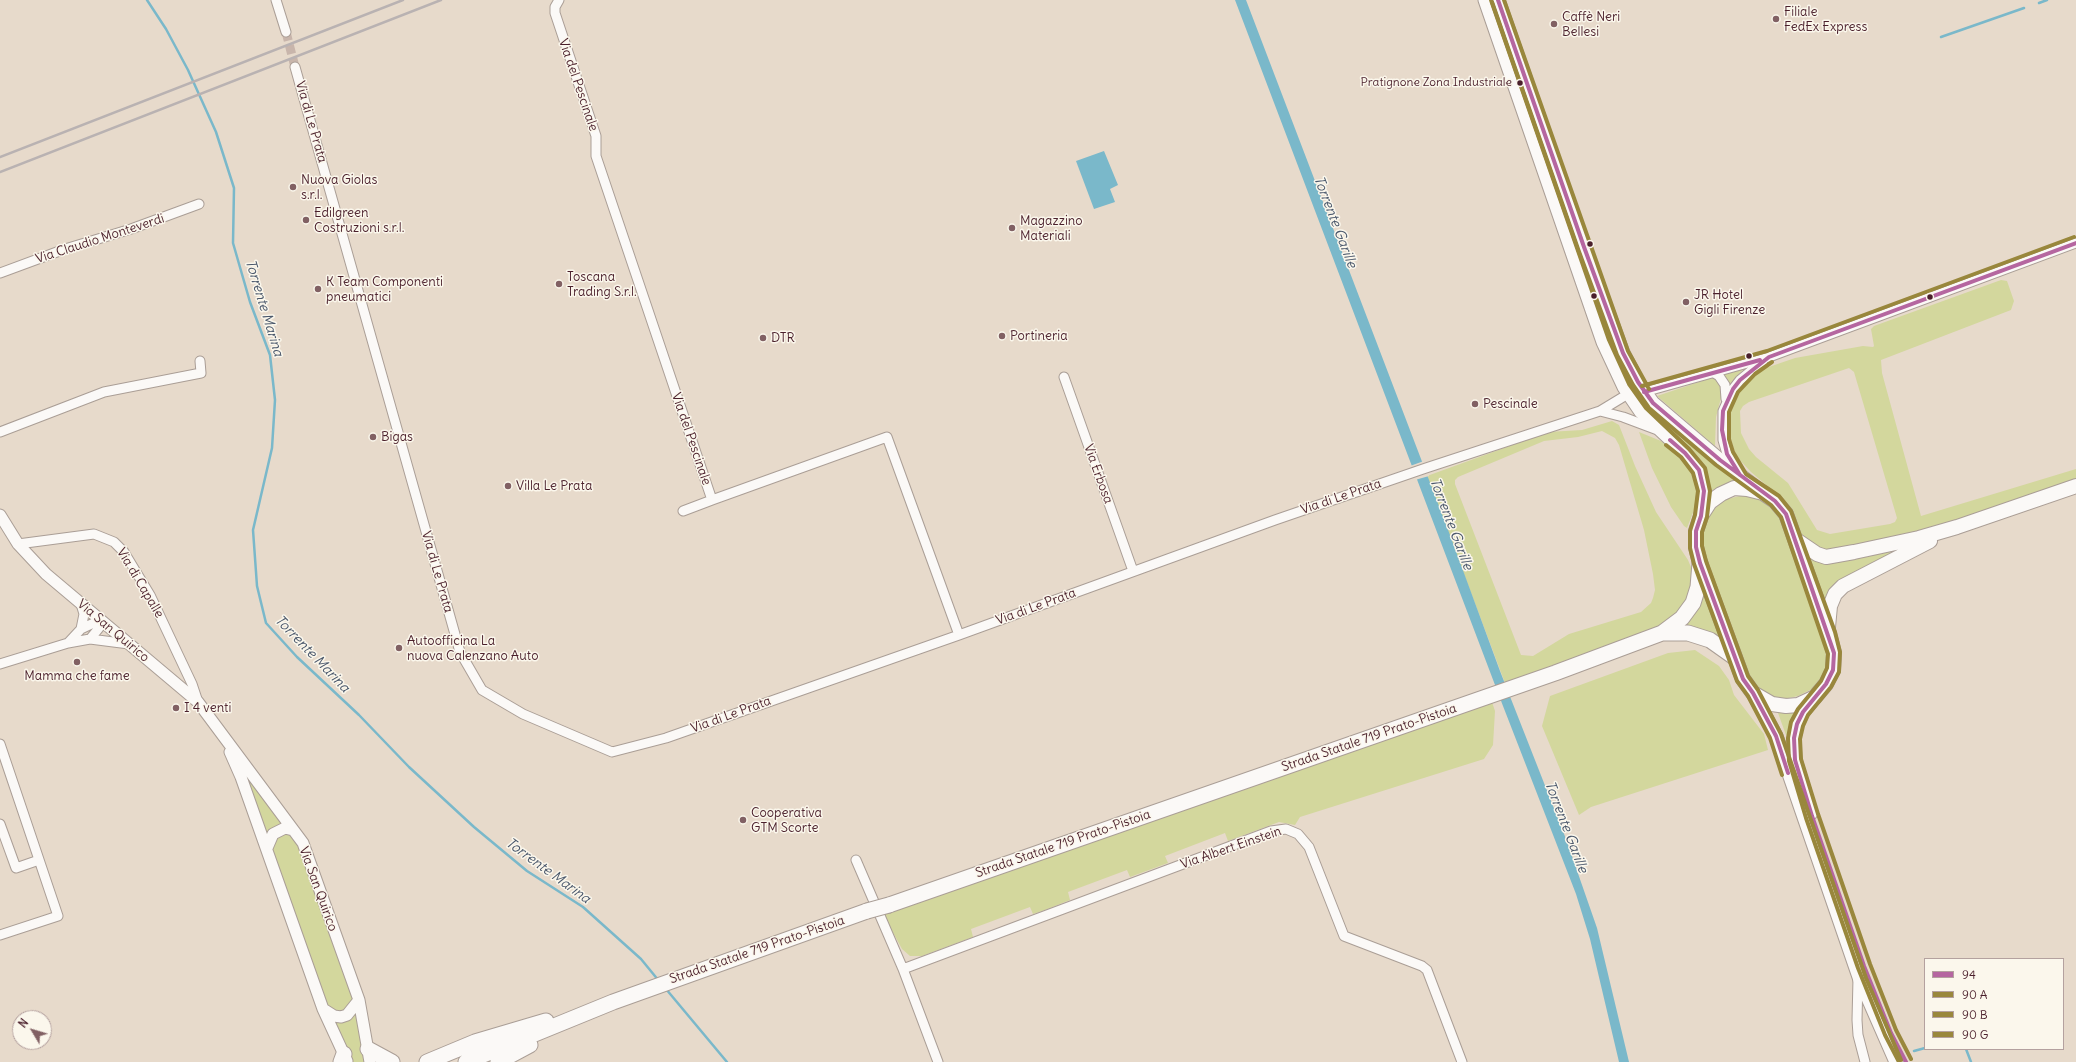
<!DOCTYPE html>
<html>
<head>
<meta charset="utf-8">
<style>
  body { margin:0 }
  #map { position:relative; width:2076px; height:1062px; overflow:hidden; background:#e7dacb; font-family:Delius,sans-serif }
  canvas { display:block }
  .legend { position:absolute; left:1924px; top:958px; width:140px; height:92px; box-sizing:border-box; background:#fbf7ec; border:1px solid #b4a19f; margin:0; padding:5px 7px; list-style:none; font-size:12px; color:#4a1f2b }
  .legend li { display:flex; align-items:center; gap:8px; height:20px }
  .legend b { width:20px; border:1px solid #b4a19f }
  .north { position:absolute; left:12px; top:1010px; width:40px; height:40px; box-sizing:border-box; background:#fbf7ec; border:1px solid #b4a19f; border-radius:50%; rotate:308deg; font-size:11px; font-weight:700; line-height:16px; text-align:center; color:#4a1f2b }
  .north::after { content:''; display:block; margin:auto; width:14px; height:18px; background:#816063; clip-path:polygon(50% 0,100% 100%,50% 72%,0 100%) }
</style>
</head>
<body>
<div id="map">
<canvas width="2076" height="1062"></canvas>
<ul class="legend">
<li><b style="height:5px;background:#b566a0"></b>94</li>
<li><b style="height:5px;background:#99873c"></b>90 A</li>
<li><b style="height:5px;background:#99873c"></b>90 B</li>
<li><b style="height:5px;background:#99873c"></b>90 G</li>
</ul>
<div class="north">N</div>
</div>
<script>
const g = document.querySelector('canvas').getContext('2d');
g.lineJoin = 'round';
function paint(path, color) { g.fillStyle = color; g.fill(path, 'evenodd'); }
const toPath = rows => new Path2D(rows.map(r => 'M' + r).join(''));
function strokePath(path, color, width, dash) { g.strokeStyle = color; g.lineWidth = width; g.lineCap = dash ? 'butt' : 'round'; g.setLineDash(dash || []); g.stroke(path); }
function label(font, color, halo, rows, align = 'center') {
  g.font = font + ' Delius,sans-serif'; g.lineWidth = 3; g.setLineDash([]); g.textBaseline = 'middle'; g.strokeStyle = halo; g.fillStyle = color; for (const [text, x, y, turn = 0] of rows) {
    g.save(); g.translate(x, y); g.rotate((+turn || 0) * Math.PI / 180); g.textAlign = isNaN(turn) ? turn : align; if (halo) g.strokeText(text, 0, 0); g.fillText(text, 0, 0); g.restore();
  }
}
paint(toPath([
  [2001,280,2007,281,2014,301,2011,310,1881,360,1882,373,1921,516,2076,469,2076,479,1926,532,1827,553,1803,540,1791,509,1787,503,1751,472,1737,457,1734,449,1728,430,1728,420,1733,400,1743,384,1763,369,1795,358,1863,346,1873,347,1874,346,1871,329,1874,326],
  [1849,368,1854,372,1897,518,1895,522,1890,524,1830,534,1817,530,1788,483,1756,457,1749,449,1741,433,1740,411,1743,406,1749,402],
  [1746,367,1736,377,1730,385,1723,374],
  [1625,370,1643,401,1735,480,1734,482,1710,491,1706,472,1698,457,1648,410,1629,384,1623,371],
  [1711,378,1716,379,1721,385,1722,394,1716,417,1715,446,1657,396],
  [1612,421,1619,425,1635,466,1656,512,1688,560,1693,572,1693,584,1685,605,1663,625,1505,683,1427,476,1548,432,1582,430],
  [1602,431,1615,438,1619,445,1644,530,1653,574,1655,590,1653,598,1651,603,1641,612,1569,634,1533,656,1521,655,1455,484,1455,480,1458,477,1544,441,1578,437],
  [1639,432,1661,441,1672,448,1682,457,1694,472,1698,491,1696,505,1687,528,1684,526,1671,507,1652,468],
  [1743,495,1762,500,1771,506,1779,516,1824,644,1827,661,1823,674,1814,688,1798,696,1784,699,1775,697,1767,695,1754,684,1740,654,1703,547,1702,533,1708,515,1724,500],
  [1922,540,1825,601,1808,554],
  [1703,590,1720,639,1678,627],
  [1695,650,1719,666,1729,680,1734,695,1764,734,1768,750,1591,807,1579,815,1542,726,1550,696,1668,653],
  [1492,702,1495,711,1493,745,1484,759,1300,817,1295,825,1279,822,1228,841,1225,833,1165,856,1168,863,1130,877,1127,870,1068,892,1070,900,1045,910,1033,914,1030,907,971,929,973,937,922,956,910,956,902,949,885,918,885,914],
  [1778,713,1795,713,1788,736,1786,735],
  [246,775,287,826,266,836],
  [280,834,290,834,297,839,352,995,353,999,342,1013,329,1010,271,850,273,841],
  [357,1010,367,1062,351,1062,330,1018]
]), '#d3d79d');
paint(toPath([
  [1235,0,1246,0,1450,535,1500,671,1566,839,1597,928,1629,1062,1619,1062,1590,939,1576,894,1503,706],
  [1104,151,1118,185,1110,189,1115,202,1094,209,1076,161]
]), '#7ab8ca');
paint(toPath([
  [1424,461,1429,476,1415,480,1410,466]
]), '#e7dacb');
strokePath(toPath([
  [147,0,166,29,188,70,216,132,234,188,233,243,250,302,270,355,275,400,272,448,253,530,257,586,266,623,297,657,359,715,409,767,474,827,527,871,583,907,641,959,659,981],
  [2039,3,2047,0],
  [1941,37,2024,8],
  [666,989,727,1062],
  [1966,1049,1971,1062],
  [1914,1051,1925,1048]
]), '#7ab8ca', 2.5);
strokePath(toPath([
  [286,32,295,67]
]), '#c8b5ab', 9, [9, 4.5]);
const minor = toPath([
  [276,0,286,32],
  [559,0,555,7,555,13,596,136,596,156,712,500,887,437,959,635],
  [295,67,460,652,482,690,523,714,612,752,666,738,959,635,1275,520,1426,468,1600,411,1628,394],
  [0,273,65,249,131,229,199,204],
  [1714,373,1719,376,1725,385,1726,399],
  [1064,377,1133,571],
  [1644,392,1769,357,2076,243],
  [1600,411,1623,417,1655,429],
  [0,432,104,392,201,373,200,361],
  [1738,471,1727,454,1723,440,1723,411,1733,389,1740,380,1763,361],
  [683,511,712,500],
  [18,544,94,534,114,542,124,552,150,595,192,684,198,702],
  [81,629,100,620],
  [90,639,99,628,100,620],
  [68,643,81,629,84,614,81,604],
  [0,664,68,643,90,639,129,644],
  [0,744,58,916,0,935],
  [0,824,16,868,39,860],
  [856,860,903,969,938,1062],
  [903,969,1271,831,1286,829,1298,834,1309,847,1344,936,1422,966,1427,970,1462,1062],
  [1858,979,1857,1020,1858,1035,1865,1062]
]);
const tertiary = toPath([
  [0,515,18,544,46,574,198,702,303,843,359,1000,370,1062],
  [230,752,241,777,323,1009,347,1061],
  [267,848,273,834,285,828,293,830],
  [323,1009,334,1016,341,1017,347,1015,359,1000]
]);
const secondary = toPath([
  [1485,0,1603,342,1624,387,1641,412,1685,453,1699,470,1704,491,1701,515],
  [1498,0,1584,247,1623,353,1638,382,1653,403,1720,460,1762,492],
  [1753,693,1776,736,1860,980,1896,1062],
  [1811,813,1795,760,1794,738,1797,724,1803,712,1815,697]
]);
const primary = toPath([
  [1734,488,1747,489,1763,493,1775,501,1786,514,1829,634,1834,653,1833,670,1826,684,1815,697,1798,705,1786,706,1772,704,1753,693,1743,679,1700,563,1696,547,1696,531,1701,516,1710,502,1721,494,1734,488],
  [1795,539,1817,554,1826,557,1854,552,1919,538,1957,527,2076,486],
  [1828,627,1830,606,1835,594,1843,586,1930,541]
]);
const trunk = toPath([
  [1662,633,1688,633,1710,640,1734,657],
  [889,905,1555,673,1662,633,1682,618,1693,603,1698,587,1700,563],
  [368,1049,392,1062],
  [341,1062,344,1054],
  [427,1062,475,1042,546,1021],
  [466,1062,613,1002,867,911],
  [498,1062,530,1045]
]);
strokePath(minor, '#aa9e96', 11);
strokePath(tertiary, '#aa9e96', 13);
strokePath(secondary, '#aa9e96', 15);
strokePath(primary, '#aa9e96', 16);
strokePath(trunk, '#aa9e96', 17);
strokePath(minor, '#fbf9f7', 9);
strokePath(tertiary, '#fbf9f7', 11);
strokePath(secondary, '#fbf9f7', 13);
strokePath(primary, '#fbf9f7', 14);
strokePath(trunk, '#fbf9f7', 15);
strokePath(toPath([
  [0,157,403,0],
  [0,172,441,0]
]), '#b9b2b2', 2.5);
const trunkBridge = toPath([
  [867,911,889,905]
]);
strokePath(trunkBridge, '#aa9e96', 17, []);
strokePath(trunkBridge, '#fbf9f7', 15);
strokePath(toPath([
  [1498,0,1584,247,1623,353,1638,382,1653,403,1720,460,1775,501,1786,514,1834,653,1833,670,1826,684,1803,712,1797,724,1794,738,1795,760,1812,816,1864,966,1891,1033,1906,1062],
  [1644,392,1760,360],
  [1670,440,1685,453,1699,470,1704,491,1701,516,1696,531,1696,547,1700,563,1743,679,1753,693,1776,736,1788,773],
  [1740,475,1727,454,1722,430,1723,411,1733,389,1740,380,1769,357,2076,243]
]), '#b566a0', 4);
strokePath(toPath([
  [1492,2,1578,249,1617,355,1633,385,1649,408,1716,465,1771,505,1781,517,1828,654,1827,668,1821,681,1798,709,1791,722,1788,738,1789,761,1806,818,1858,968,1885,1035,1899,1062],
  [1666,445,1681,457,1693,473,1698,491,1695,515,1690,531,1690,548,1694,564,1737,681,1748,696,1770,738,1782,775]
]), '#99873c', 4);
strokePath(toPath([
  [1504,0,1628,351,1649,389],
  [1772,362,1755,374,1738,392,1729,412,1729,439,1733,452,1746,474,1779,496,1791,511,1835,632,1840,652,1839,672,1831,687,1808,715,1803,726,1800,739,1801,759,1818,814,1870,964,1896,1030,1911,1059],
  [1642,386,1767,351,2074,237]
]), '#99873c', 4);
strokePath(toPath([
  [1491,0,1609,340,1629,384,1646,408,1689,449,1705,468,1710,491,1707,517,1702,532,1702,546,1706,561,1748,676,1758,690,1781,734,1866,978,1901,1060]
]), '#99873c', 4);
for (const [x, y, r, color] of [
  [1776,19,4,"#816063"],
  [1554,24,4,"#816063"],
  [1520,83,3.5,"#4a1f2b"],
  [293,187,4,"#816063"],
  [306,220,4,"#816063"],
  [1012,228,4,"#816063"],
  [1590,244,3.5,"#4a1f2b"],
  [559,284,4,"#816063"],
  [318,289,4,"#816063"],
  [1594,296,3.5,"#4a1f2b"],
  [1930,297,3.5,"#4a1f2b"],
  [1686,302,4,"#816063"],
  [1002,336,4,"#816063"],
  [763,338,4,"#816063"],
  [1749,356,3.5,"#4a1f2b"],
  [1475,404,4,"#816063"],
  [373,437,4,"#816063"],
  [508,486,4,"#816063"],
  [399,648,4,"#816063"],
  [77,662,4,"#816063"],
  [176,708,4,"#816063"],
  [743,820,4,"#816063"]
]) { const dot = new Path2D(); dot.arc(x, y, r, 0, 2 * Math.PI); g.fillStyle = color; g.fill(dot); strokePath(dot, '#fbf7ec', 1.5); }
label('12px', '#4a1f2b', '#fbf7ec', [
  ["Pratignone Zona Industriale",1512,83]
], 'right');
label('13px', '#4a1f2b', '#fbf7ec', [
  ["Filiale",1784,12],
  ["FedEx Express",1784,27],
  ["Caffè Neri",1562,17],
  ["Bellesi",1562,32],
  ["Nuova Giolas",301,180],
  ["s.r.l.",301,195],
  ["Edilgreen",314,213],
  ["Costruzioni s.r.l.",314,228],
  ["Magazzino",1020,221],
  ["Materiali",1020,236],
  ["Toscana",567,277],
  ["Trading S.r.l.",567,292],
  ["K Team Componenti",326,282],
  ["pneumatici",326,297],
  ["JR Hotel",1694,295],
  ["Gigli Firenze",1694,310],
  ["Portineria",1010,336],
  ["DTR",771,338],
  ["Pescinale",1483,404],
  ["Bigas",381,437],
  ["Villa Le Prata",516,486],
  ["Autoofficina La",407,641],
  ["nuova Calenzano Auto",407,656],
  ["Mamma che fame",77,676,"center"],
  ["I 4 venti",184,708],
  ["Cooperativa",751,813],
  ["GTM Scorte",751,828]
], 'left');
label('13px', '#4a1f2b', '#fbf7ec', [
  ["Via del Pescinale",578,85,71],
  ["Via di Le Prata",311,122,74],
  ["Via Claudio Monteverdi",100,239,-18],
  ["Via del Pescinale",691,439,71],
  ["Via Erbosa",1098,474,70],
  ["Via di Le Prata",1341,497,-19],
  ["Via di Le Prata",437,572,74],
  ["Via di Capalle",140,583,59],
  ["Via di Le Prata",1036,607,-20],
  ["Via San Quirico",113,631,40],
  ["Via di Le Prata",731,715,-20],
  ["Strada Statale 719 Prato-Pistoia",1369,738,-19],
  ["Strada Statale 719 Prato-Pistoia",1063,844,-19],
  ["Via Albert Einstein",1231,848,-19],
  ["Via San Quirico",318,889,70],
  ["Strada Statale 719 Prato-Pistoia",757,950,-19]
]);
label('italic 14px', '#4a576b', '#fbf7ec', [
  ["Torrente Garille",1335,222,69],
  ["Torrente Marina",264,308,73],
  ["Torrente Garille",1451,524,69],
  ["Torrente Marina",312,654,46],
  ["Torrente Garille",1566,827,69],
  ["Torrente Marina",548,871,36]
]);
</script>
</body>
</html>
